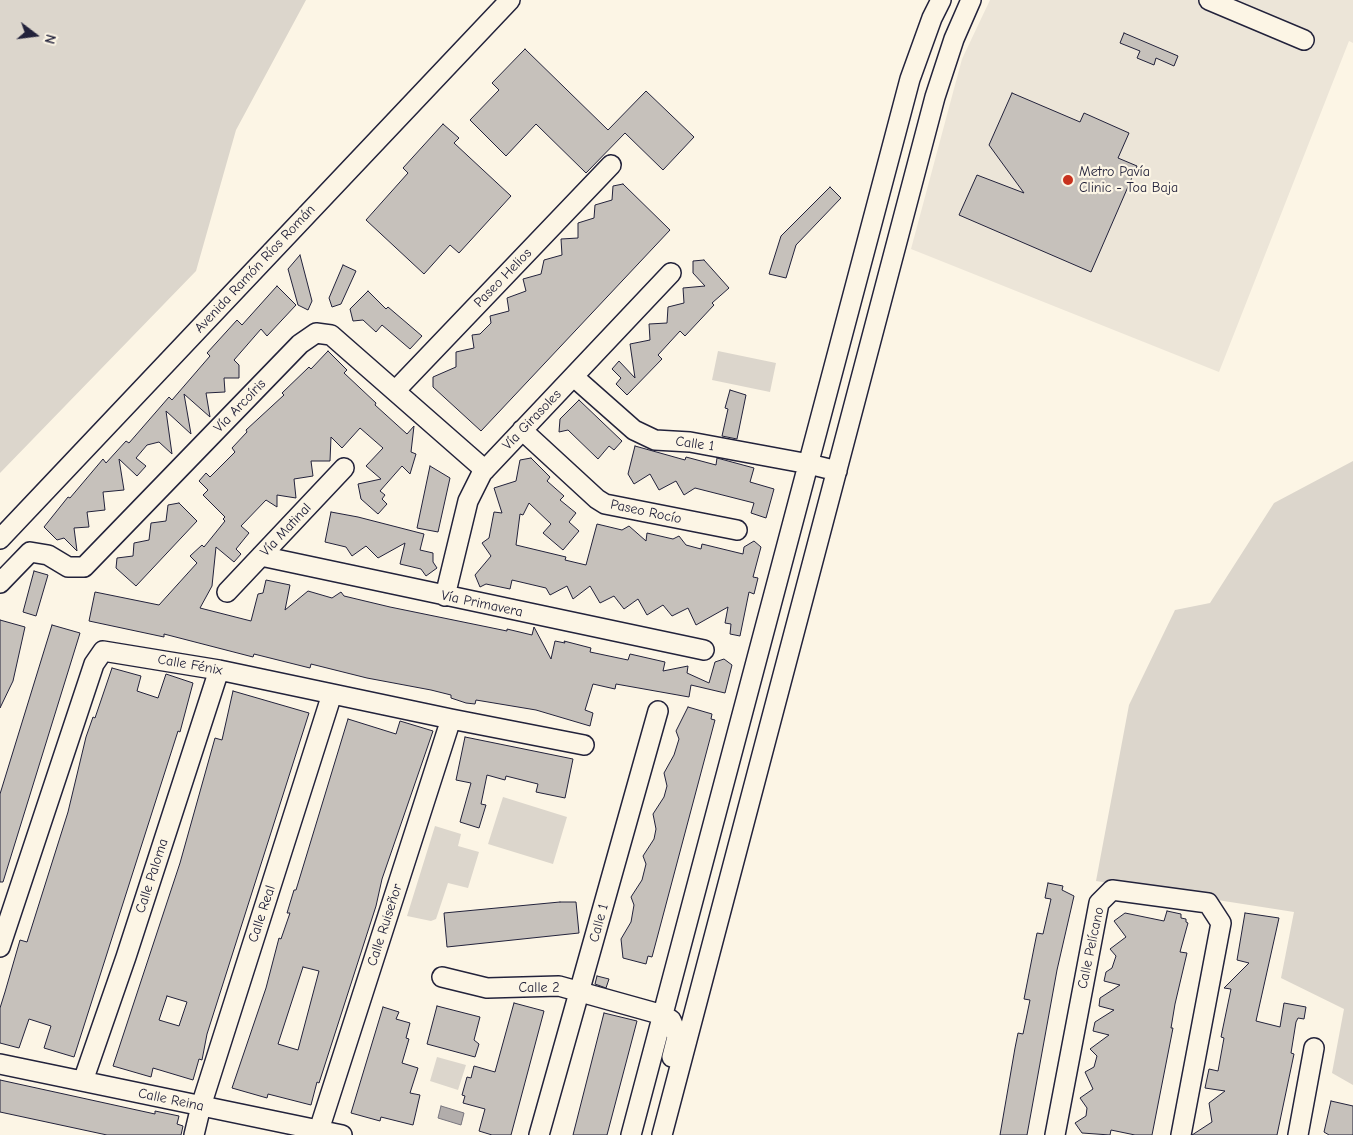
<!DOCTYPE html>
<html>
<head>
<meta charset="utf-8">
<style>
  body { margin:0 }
  #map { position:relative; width:1353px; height:1135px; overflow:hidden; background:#fcf5e5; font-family:"Comic Neue",sans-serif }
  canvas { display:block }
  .north { position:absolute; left:10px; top:10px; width:50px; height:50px; -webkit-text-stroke:4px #fcf5e5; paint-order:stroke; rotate:105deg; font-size:14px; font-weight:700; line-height:20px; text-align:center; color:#22223b }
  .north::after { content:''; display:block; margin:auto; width:18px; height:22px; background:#22223b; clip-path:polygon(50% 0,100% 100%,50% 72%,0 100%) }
</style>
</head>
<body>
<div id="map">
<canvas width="1353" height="1135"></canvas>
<div class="north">N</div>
</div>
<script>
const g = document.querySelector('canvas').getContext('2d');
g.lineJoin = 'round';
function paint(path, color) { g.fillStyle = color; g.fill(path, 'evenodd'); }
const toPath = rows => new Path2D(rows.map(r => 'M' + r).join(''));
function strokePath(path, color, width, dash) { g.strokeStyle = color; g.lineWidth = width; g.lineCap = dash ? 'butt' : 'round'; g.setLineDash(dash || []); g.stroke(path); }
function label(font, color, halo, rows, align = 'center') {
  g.font = font + ' "Comic Neue",sans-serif'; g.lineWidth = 4.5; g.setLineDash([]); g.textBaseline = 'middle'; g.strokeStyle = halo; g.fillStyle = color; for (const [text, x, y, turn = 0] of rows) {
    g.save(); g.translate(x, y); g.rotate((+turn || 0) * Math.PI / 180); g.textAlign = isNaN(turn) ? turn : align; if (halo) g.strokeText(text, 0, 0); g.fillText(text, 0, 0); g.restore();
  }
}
paint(toPath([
  [990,0,1353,0,1353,43,1349,41,1219,372,911,249,962,59]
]), '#ece5d8');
paint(toPath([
  [0,0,306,0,236,130,196,271,0,473],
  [718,351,776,363,770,392,712,380],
  [1353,461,1353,1085,1332,1073,1344,1009,1281,978,1294,912,1096,881,1129,705,1175,610,1210,603,1274,503],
  [503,797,567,817,553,864,488,844],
  [435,826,461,834,458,846,479,852,468,888,448,883,436,919,431,921,407,916],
  [437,1057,466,1065,458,1090,430,1081]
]), '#dcd6cc');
const water = toPath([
  [441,1106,464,1113,461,1125,438,1118,441,1106]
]);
paint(water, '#b2adab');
strokePath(water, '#78757e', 1);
const building = toPath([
  [1124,33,1178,56,1174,66,1156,58,1154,65,1137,58,1140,51,1120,43,1124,33],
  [525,49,608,130,646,91,694,137,663,170,625,133,586,173,536,124,506,156,470,120,499,90,492,83,525,49],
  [1012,93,1080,122,1084,113,1129,133,1118,158,1137,166,1091,272,959,215,977,175,1024,193,989,145,1012,93],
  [443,124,459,138,454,143,511,196,459,253,450,245,424,274,366,220,408,173,403,168,443,124],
  [623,184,670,230,481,431,433,387,433,377,456,367,456,352,474,348,472,335,480,334,491,323,490,316,509,311,507,298,526,291,523,279,541,274,544,260,562,255,561,239,578,238,578,223,594,218,595,205,612,200,613,186,623,184],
  [830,187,841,198,796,245,786,278,769,274,781,236,830,187],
  [300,255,312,301,308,310,298,305,288,269,300,255],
  [704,260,729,288,712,303,714,305,685,336,680,331,658,355,662,359,627,395,616,384,621,378,612,369,619,361,635,378,630,344,650,340,649,324,667,323,668,307,684,303,683,288,705,286,693,273,693,261,704,260],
  [343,265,356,271,341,304,332,307,329,298,343,265],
  [277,286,296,305,267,336,261,329,234,360,239,365,239,378,224,378,225,392,206,393,210,417,184,394,191,434,166,411,172,454,159,442,147,445,136,458,146,466,137,476,119,459,124,490,103,492,105,510,87,512,89,527,74,528,77,551,64,538,57,540,44,527,68,497,70,498,103,459,106,463,126,441,129,443,169,397,172,400,210,356,207,353,237,320,242,325,277,286],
  [368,291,386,309,388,307,422,336,410,349,382,325,376,332,363,320,353,321,350,309,368,291],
  [328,351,347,370,344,373,376,403,375,405,407,434,414,426,411,452,416,454,410,474,402,466,380,491,385,495,382,499,387,504,378,514,361,499,358,484,381,479,366,466,383,448,360,428,342,448,331,437,330,461,311,461,313,476,294,479,296,498,277,495,277,507,266,500,241,526,249,533,236,549,241,554,234,562,216,547,212,586,200,608,251,621,258,594,263,593,266,580,290,585,285,610,308,591,332,598,341,592,344,596,390,607,507,631,507,629,532,635,534,627,551,659,555,641,565,643,564,641,591,648,590,652,628,660,630,654,665,662,663,671,688,666,687,673,709,683,715,662,724,659,732,665,725,693,691,685,689,697,616,684,615,689,593,684,585,710,593,713,590,726,536,710,476,700,475,704,466,703,451,698,451,695,431,690,367,678,311,664,310,668,254,654,253,657,164,634,164,637,89,621,95,592,159,605,197,563,190,556,202,545,204,547,225,521,223,519,225,517,203,495,208,490,199,481,206,473,210,477,235,452,232,448,247,432,246,430,284,395,282,393,309,367,311,369,328,351],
  [730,390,746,395,737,439,722,436,728,409,725,408,730,390],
  [579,400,622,441,614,450,609,446,598,459,568,430,559,432,560,419,579,400],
  [635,446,685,460,686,457,716,465,717,458,754,468,750,482,774,489,766,518,751,513,754,503,695,488,684,495,676,481,659,490,650,474,634,484,628,474,635,446],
  [531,458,550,477,547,481,564,496,560,500,576,513,569,522,579,531,563,550,543,533,551,524,529,503,523,515,520,514,516,545,566,557,565,560,586,565,597,524,622,530,629,526,646,541,647,533,673,539,679,536,686,545,701,549,702,544,743,554,744,547,754,541,761,547,753,577,758,578,754,594,749,592,740,636,730,634,731,624,725,623,728,607,696,625,688,608,672,616,663,605,647,615,638,599,624,609,614,596,600,603,590,586,573,599,567,586,550,595,546,588,512,580,510,589,486,584,480,587,475,575,491,556,482,543,489,538,494,512,502,513,494,488,516,481,520,460,531,458],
  [430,466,450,478,438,532,417,528,430,466],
  [179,503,197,521,136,586,116,568,117,558,133,556,134,543,149,540,151,523,166,521,168,505,179,503],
  [331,512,358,517,424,534,420,550,433,553,433,562,437,568,426,576,421,569,400,564,405,543,378,558,366,546,352,556,346,547,325,542,331,512],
  [34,571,48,575,36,616,23,612,34,571],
  [0,620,25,627,13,681,0,708,0,620],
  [52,625,80,633,3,882,0,882,0,794,52,625],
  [112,668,141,676,137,691,158,698,166,674,193,683,180,732,178,731,74,1057,44,1048,51,1026,29,1019,19,1048,0,1043,0,1008,5,992,20,940,27,942,68,812,86,737,93,717,95,718,112,668],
  [233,691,309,713,207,1034,202,1060,199,1059,193,1080,153,1068,151,1077,113,1066,180,863,215,738,222,740,233,691],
  [167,996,187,1002,179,1026,159,1020,167,996],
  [688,707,712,714,711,719,715,720,652,957,648,956,646,964,623,958,621,939,631,922,634,905,631,897,642,880,646,864,643,856,654,839,656,829,653,814,664,797,667,786,664,773,674,755,679,739,676,731,688,707],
  [348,719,396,734,400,721,433,731,382,879,376,906,319,1083,317,1082,311,1105,268,1094,267,1098,232,1088,266,988,279,938,281,939,290,913,287,913,294,890,296,890,348,719],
  [303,967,319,971,298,1050,278,1044,303,967],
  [465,737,573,759,565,798,536,792,538,784,506,776,505,780,487,775,481,804,486,805,479,828,460,822,471,783,456,780,465,737],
  [1048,883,1063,886,1062,890,1074,896,1057,970,1027,1135,1000,1135,1015,1048,1018,1033,1023,1034,1030,1000,1024,999,1034,948,1037,933,1043,934,1051,899,1045,898,1048,883],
  [560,902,576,902,579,933,447,947,444,913,560,902],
  [1167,911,1181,914,1181,918,1186,919,1186,922,1188,923,1180,952,1187,953,1175,1004,1171,1028,1173,1028,1152,1135,1135,1135,1111,1130,1110,1135,1082,1133,1075,1123,1086,1116,1087,1108,1080,1098,1093,1089,1085,1072,1094,1067,1097,1056,1090,1049,1109,1035,1093,1031,1095,1022,1114,1010,1099,1006,1100,998,1120,985,1104,981,1106,972,1112,968,1116,956,1110,949,1126,937,1114,921,1125,913,1164,921,1167,911],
  [1245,913,1279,918,1256,1021,1280,1027,1284,1003,1306,1007,1304,1019,1298,1018,1296,1022,1291,1053,1294,1054,1277,1135,1192,1135,1212,1122,1209,1103,1225,1091,1205,1088,1209,1069,1218,1071,1224,1038,1221,1037,1231,989,1224,988,1249,963,1237,960,1245,913],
  [597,976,609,979,606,988,595,984,597,976],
  [514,1003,544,1011,511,1135,492,1135,479,1131,485,1109,463,1103,465,1096,462,1095,467,1077,471,1078,474,1066,495,1072,514,1003],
  [437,1006,480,1017,474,1040,479,1044,475,1057,427,1044,437,1006],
  [383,1007,399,1012,396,1019,410,1023,406,1038,409,1039,402,1063,418,1068,410,1093,420,1095,413,1125,381,1117,380,1121,351,1113,383,1007],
  [604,1013,637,1021,607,1135,573,1135,604,1013],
  [0,1080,155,1114,155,1111,179,1116,177,1124,183,1126,181,1135,107,1135,0,1112,0,1080],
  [1331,1101,1353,1106,1353,1135,1329,1135,1324,1132,1331,1101]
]);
paint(building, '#c6c1bb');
strokePath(building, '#22223b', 1);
const minor = toPath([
  [1209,0,1304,40],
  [574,377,634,430,655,440,690,442,809,464,837,471],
  [395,391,611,165],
  [522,430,597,499,605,504,737,530],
  [0,539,510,0],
  [261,556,704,650],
  [0,583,30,552,48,555,68,567,84,567,300,344,316,333,331,335,485,470],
  [227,592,344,468],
  [445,596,468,501,482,473,671,273],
  [0,947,94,664,103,651,219,670,451,719,584,745],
  [442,977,487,988,559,986,663,1015,671,1020,674,1027,677,1037,672,1057],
  [0,1064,342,1135],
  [83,1081,126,957,219,670],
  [319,1130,451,719],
  [194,1135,201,1106,332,694],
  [539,1135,658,711],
  [631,1135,910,79,932,18,941,0],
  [662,1135,935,97,954,39,971,0],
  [1055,1135,1099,903,1112,890,1208,903,1221,923,1181,1135],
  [1298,1135,1314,1048]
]);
strokePath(minor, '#22223b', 22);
strokePath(minor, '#fcf5e5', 19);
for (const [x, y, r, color] of [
  [1068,180,6,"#c8321e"]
]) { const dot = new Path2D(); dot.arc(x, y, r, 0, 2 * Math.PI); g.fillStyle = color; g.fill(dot); strokePath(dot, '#fcf5e5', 2); }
label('14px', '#22223b', '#fcf5e5', [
  ["Metro Pavía",1079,172],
  ["Clinic - Toa Baja",1079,188]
], 'left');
label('14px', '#22223b', '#fcf5e5', [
  ["Avenida Ramón Ríos Román",255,269,-47],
  ["Paseo Helios",503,278,-46],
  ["Vía Arcoíris",240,406,-46],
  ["Vía Girasoles",532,420,-46],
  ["Calle 1",695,444,8],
  ["Paseo Rocío",646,512,12],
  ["Vía Matinal",286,530,-47],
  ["Vía Primavera",482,604,12],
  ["Calle Fénix",190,665,10],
  ["Calle Paloma",152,876,-72],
  ["Calle Real",262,914,-72],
  ["Calle 1",599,923,-75],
  ["Calle Ruiseñor",385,925,-72],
  ["Calle Pelícano",1091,948,-78],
  ["Calle 2",539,988],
  ["Calle Reina",171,1100,12]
]);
</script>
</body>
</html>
